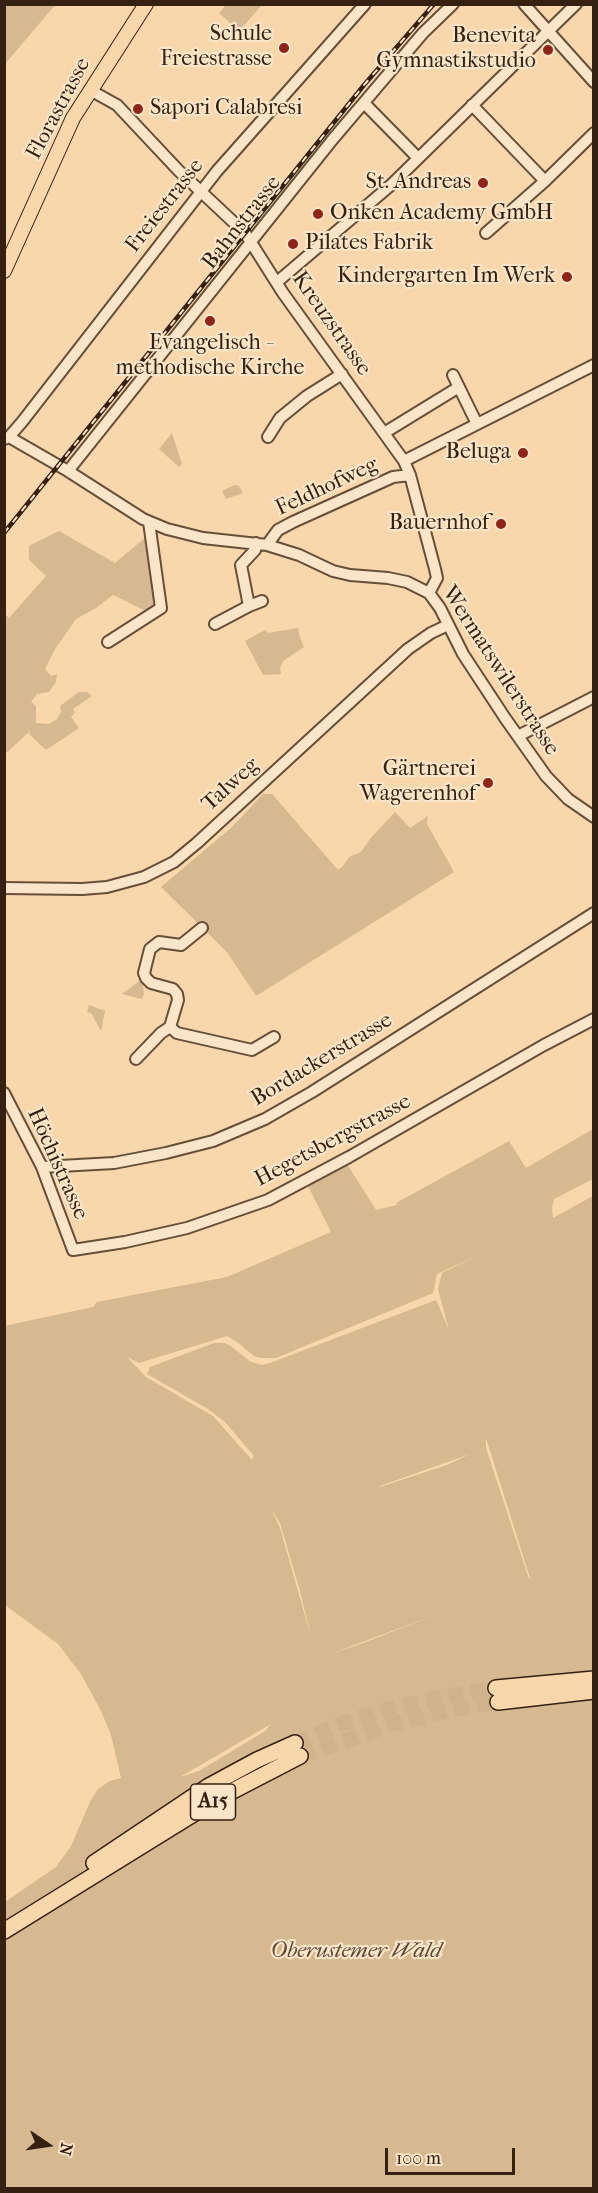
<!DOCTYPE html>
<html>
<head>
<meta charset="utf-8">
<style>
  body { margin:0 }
  #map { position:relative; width:598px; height:2193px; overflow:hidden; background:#f7d7ab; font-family:"IM FELL French Canon",serif }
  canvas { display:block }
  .frame { position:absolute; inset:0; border:6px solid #352011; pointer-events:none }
  .north { position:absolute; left:18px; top:2115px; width:60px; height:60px; -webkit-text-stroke:4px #fae5c8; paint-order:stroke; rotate:103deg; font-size:16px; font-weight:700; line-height:24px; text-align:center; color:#352011 }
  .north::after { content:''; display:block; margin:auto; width:21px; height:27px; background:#352011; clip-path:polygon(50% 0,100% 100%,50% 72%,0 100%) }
  .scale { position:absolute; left:385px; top:2148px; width:130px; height:27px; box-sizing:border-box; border:3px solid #352011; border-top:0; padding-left:8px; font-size:18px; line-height:21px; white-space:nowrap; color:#352011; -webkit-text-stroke:4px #fae5c8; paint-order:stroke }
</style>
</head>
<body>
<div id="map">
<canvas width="598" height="2193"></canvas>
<div class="frame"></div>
<div class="north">N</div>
<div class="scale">100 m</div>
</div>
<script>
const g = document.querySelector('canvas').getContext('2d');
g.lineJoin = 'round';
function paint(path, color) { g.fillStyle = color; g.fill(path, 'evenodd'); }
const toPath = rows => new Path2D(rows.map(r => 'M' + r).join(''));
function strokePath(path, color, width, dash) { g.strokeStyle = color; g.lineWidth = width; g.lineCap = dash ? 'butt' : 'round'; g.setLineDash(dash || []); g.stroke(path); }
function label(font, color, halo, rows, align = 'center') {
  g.font = font + ' "IM FELL French Canon",serif'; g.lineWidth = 4.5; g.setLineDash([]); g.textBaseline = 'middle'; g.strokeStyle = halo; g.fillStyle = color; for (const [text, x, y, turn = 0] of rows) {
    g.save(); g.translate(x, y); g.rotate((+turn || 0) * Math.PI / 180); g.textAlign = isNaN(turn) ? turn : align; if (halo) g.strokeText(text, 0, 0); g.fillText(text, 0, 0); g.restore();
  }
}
paint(toPath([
  [5,4,55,5,5,64,4,5],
  [226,5,226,4,262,5,239,31,219,13],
  [172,433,182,464,179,467,159,449],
  [235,485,239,486,243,493,226,499,222,491],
  [59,531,115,563,146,537,154,600,152,608,148,612,113,595,96,608,76,619,55,649,45,669,51,676,57,674,56,682,49,692,37,694,31,702,36,706,36,723,49,724,57,719,61,712,60,706,79,692,87,692,92,696,73,709,75,713,71,717,79,728,46,750,29,734,30,731,5,754,4,613,9,618,46,576,29,560,29,546],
  [298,628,300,638,304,647,283,661,280,668,281,674,263,675,245,641,265,630,268,633],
  [263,794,272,794,338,870,343,866,349,857,361,852,370,839,395,812,410,828,428,816,427,824,454,872,256,996,227,952,161,887,233,826],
  [142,979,144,994,142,999,122,994],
  [89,1005,105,1011,101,1031,91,1013,87,1012],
  [593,1129,593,1179,554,1199,552,1208,553,1218,593,1196,593,2188,5,2188,5,1902,56,1867,71,1846,90,1802,98,1789,110,1781,121,1778,111,1735,101,1711,81,1674,58,1644,5,1605,4,1326,93,1307,97,1302,227,1277,331,1232,308,1186,347,1164,376,1210,397,1205,396,1203,509,1141,526,1168],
  [481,1254,442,1273,438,1289,449,1330,436,1300,270,1363,262,1365,251,1362,232,1347,225,1343,214,1343,150,1367,147,1374,208,1409,225,1422,254,1456,252,1460,213,1416,146,1377,127,1357,139,1363,227,1336,237,1342,254,1356,260,1358,276,1358,433,1293,437,1274],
  [486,1438,530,1578,529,1579,486,1448],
  [470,1454,447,1465,380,1487,380,1486],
  [272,1510,280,1523,300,1591,311,1637,280,1528],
  [440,1613,358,1645,333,1653],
  [271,1724,265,1731,199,1771,180,1777]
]), '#d6b891');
strokePath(toPath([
  [295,1743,341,1724,392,1708,442,1697,496,1688],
  [300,1756,393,1724,446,1711,498,1702]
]), '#d0b28c', 15, [15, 8]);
const minor = toPath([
  [524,4,594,82],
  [90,90,117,105,179,171,245,233,283,293,404,461,410,475,435,569,437,578,429,593],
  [364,103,417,157],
  [472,105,545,181],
  [486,233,545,181,594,133],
  [277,282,391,185,576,4],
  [453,375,477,424],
  [384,433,459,387],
  [9,437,68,471,143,519,167,529,203,538,267,545,299,555,333,571,350,575,388,578,407,582,429,593,440,608,463,654,505,718,546,776,568,799,594,817],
  [268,437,280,418,307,396,342,374],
  [4,439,9,437,22,422,217,171,365,4],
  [404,461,594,365],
  [68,471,333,139,423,33,453,4],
  [267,545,278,530,293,522,393,477,410,475],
  [249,606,262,601],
  [215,624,249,606,241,565,255,550,256,543],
  [108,642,161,608,149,522],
  [518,736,594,697],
  [4,888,82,889,107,887,144,877,174,862,197,843,408,649,431,633,448,625],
  [170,1027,177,1033,252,1050,274,1037],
  [136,1059,161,1033,170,1027,178,1000,177,994,173,989,151,983,146,978,144,973,150,949,159,942,181,945,202,928],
  [4,1093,42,1167,73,1250,125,1242,187,1228,268,1200,349,1157,544,1045,594,1019],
  [42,1167,114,1163,166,1153,213,1141,265,1119,312,1092,594,913]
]);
const major = toPath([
  [4,271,73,118,146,4]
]);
const highway = toPath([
  [496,1688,594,1679],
  [498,1702,594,1691],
  [94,1863,209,1786,257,1760,295,1743],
  [4,1931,219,1798,300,1756]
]);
strokePath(minor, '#664e38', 14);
strokePath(major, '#352011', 16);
strokePath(highway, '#352011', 18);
strokePath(minor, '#fae5c8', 10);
strokePath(major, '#f7d7ab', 14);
strokePath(highway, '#f7d7ab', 15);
const rail = toPath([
  [4,533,364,85,434,4]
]);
strokePath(rail, '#352011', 4.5);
strokePath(rail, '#fae5c8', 2, [7]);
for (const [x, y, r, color] of [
  [284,48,6,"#8f2418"],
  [548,50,6,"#8f2418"],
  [138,109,6,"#8f2418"],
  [483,183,6,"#8f2418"],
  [318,214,6,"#8f2418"],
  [293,244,6,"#8f2418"],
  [567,277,6,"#8f2418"],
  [210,321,6,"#8f2418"],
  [523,453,6,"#8f2418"],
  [501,524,6,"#8f2418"],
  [488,783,6,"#8f2418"]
]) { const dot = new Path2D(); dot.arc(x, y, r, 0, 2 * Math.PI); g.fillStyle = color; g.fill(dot); strokePath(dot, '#fae5c8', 2); }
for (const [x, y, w] of [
  [213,1802,45]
]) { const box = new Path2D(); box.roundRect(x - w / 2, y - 18, w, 36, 4.5); g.fillStyle = '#fae5c8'; g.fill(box); strokePath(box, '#352011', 1.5); }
label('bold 21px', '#352011', null, [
  ["A15",213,1802]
]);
label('22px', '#352011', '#fae5c8', [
  ["Schule",272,35],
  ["Freiestrasse",272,60],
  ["Benevita",536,37],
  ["Gymnastikstudio",536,62],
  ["Sapori Calabresi",150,109,"left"],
  ["St. Andreas",471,183],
  ["Onken Academy GmbH",330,214,"left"],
  ["Pilates Fabrik",305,244,"left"],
  ["Kindergarten Im Werk",555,277],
  ["Evangelisch -",210,344,"center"],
  ["methodische Kirche",210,369,"center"],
  ["Beluga",511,453],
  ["Bauernhof",489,524],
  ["Gärtnerei",476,770],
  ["Wagerenhof",476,795]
], 'right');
label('22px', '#352011', '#fae5c8', [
  ["Florastrasse",59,109,-62],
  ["Freiestrasse",165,206,-52],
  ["Bahnstrasse",242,223,-52],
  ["Kreuzstrasse",331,324,55],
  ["Feldhofweg",327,487,-25],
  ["Wermatswilerstrasse",500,671,57],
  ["Talweg",231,785,-42],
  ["Bordackerstrasse",322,1060,-31],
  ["Hegetsbergstrasse",333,1141,-28],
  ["Höchistrasse",57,1164,66]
]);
label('italic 22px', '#5d4631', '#fae5c8', [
  ["Oberustemer Wald",356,1952]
]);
</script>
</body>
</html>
